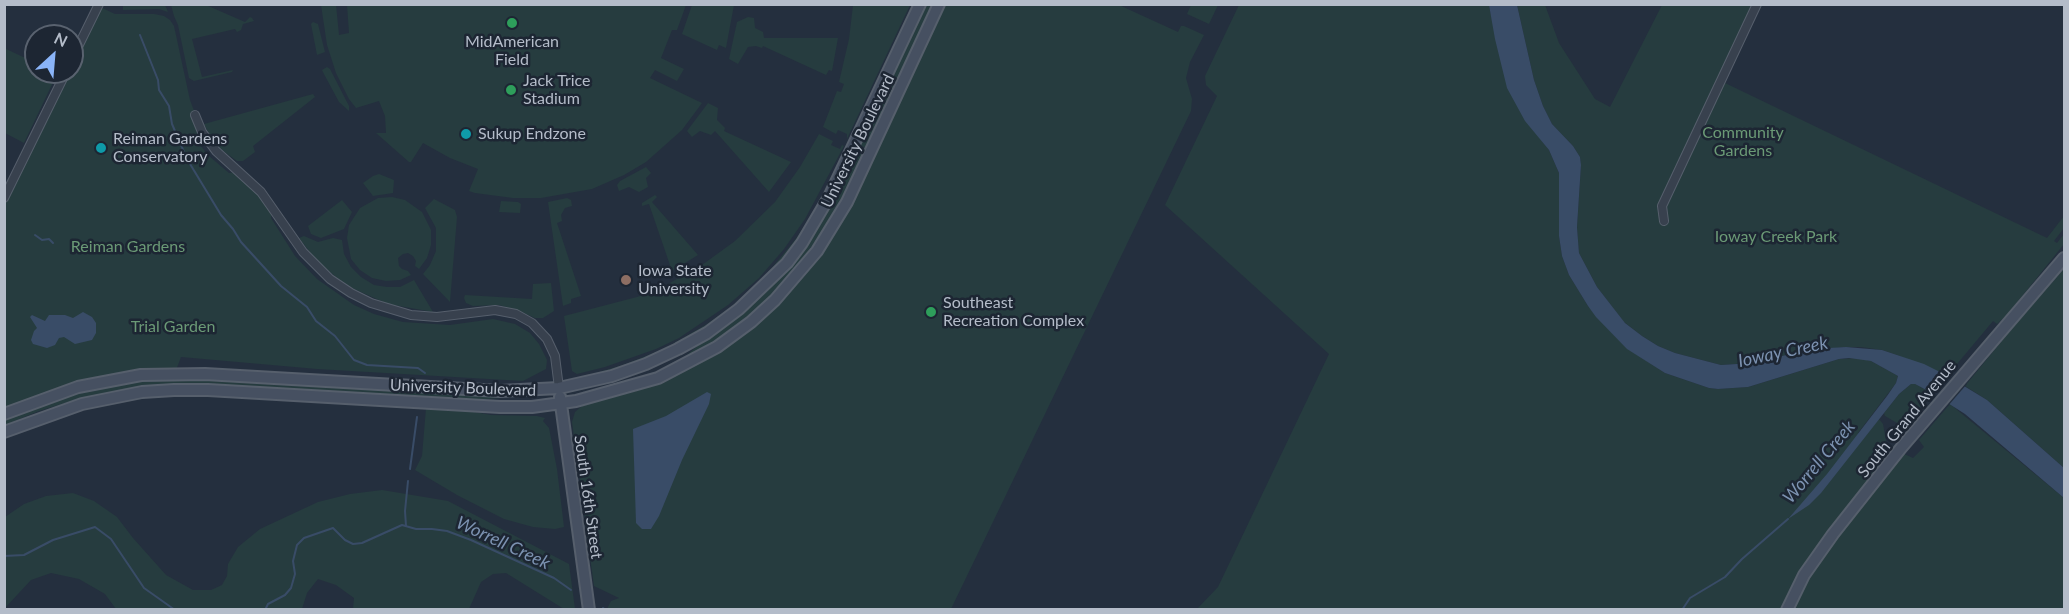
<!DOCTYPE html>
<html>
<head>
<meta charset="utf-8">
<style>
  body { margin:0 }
  #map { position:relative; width:2069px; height:614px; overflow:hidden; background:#242f3e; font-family:Lato,sans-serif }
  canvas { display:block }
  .frame { position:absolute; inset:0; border:6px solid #b4bcc9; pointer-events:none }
  .north { position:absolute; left:24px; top:24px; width:60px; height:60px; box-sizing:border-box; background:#1d2633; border:2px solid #59626f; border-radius:50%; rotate:26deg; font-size:16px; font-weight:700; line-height:24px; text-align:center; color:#b4bcc9 }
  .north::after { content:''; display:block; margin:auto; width:21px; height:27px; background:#8ab4f8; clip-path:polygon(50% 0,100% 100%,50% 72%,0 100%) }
</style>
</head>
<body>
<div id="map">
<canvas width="2069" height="614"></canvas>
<div class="frame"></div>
<div class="north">N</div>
</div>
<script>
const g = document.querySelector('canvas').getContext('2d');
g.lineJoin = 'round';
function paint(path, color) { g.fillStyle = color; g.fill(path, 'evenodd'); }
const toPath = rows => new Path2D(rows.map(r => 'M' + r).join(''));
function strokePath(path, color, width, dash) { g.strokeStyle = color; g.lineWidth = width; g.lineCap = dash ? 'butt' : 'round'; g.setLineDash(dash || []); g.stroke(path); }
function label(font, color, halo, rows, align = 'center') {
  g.font = font + ' Lato,sans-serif'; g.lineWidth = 5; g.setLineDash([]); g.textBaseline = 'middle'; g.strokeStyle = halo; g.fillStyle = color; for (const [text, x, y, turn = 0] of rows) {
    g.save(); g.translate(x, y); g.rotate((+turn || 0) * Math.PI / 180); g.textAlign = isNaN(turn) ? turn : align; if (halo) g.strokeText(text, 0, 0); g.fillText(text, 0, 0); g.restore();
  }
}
paint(toPath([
  [123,5,165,5,168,12,159,9,123,10],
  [171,5,206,5,245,22,250,17,252,18,254,21,243,24,241,30,237,32,235,29,192,39,202,77,233,70,232,72,194,81,189,78,178,25,174,16],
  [321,5,336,5,339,35,349,33,347,5,686,5,677,30,672,30,661,58,684,69,677,81,655,70,650,78,702,103,682,130,646,162,624,175,592,189,541,198,513,198,475,193,469,191,478,169,450,158,423,143,411,162,409,162,376,133,386,133,385,116,379,101,356,108,349,99,336,73,327,45],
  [692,5,734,5,726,48,719,45,717,50,682,34],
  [853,5,910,5,847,139,847,134,838,130,836,134,823,127,837,91,841,92,844,84,839,82,849,39],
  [926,5,933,5,866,148,859,145],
  [944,5,1119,5,1178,32,1181,26,1184,26,1204,35,1190,62,1186,78,1192,99,1191,111,951,609,607,609,611,601,619,598,594,586,572,422,575,412,583,405,637,390,702,360,823,250,856,193],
  [1191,5,1191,4,1218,5,1209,24,1187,14],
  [1239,5,1489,5,1491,15,1539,137,1549,150,1559,173,1559,236,1562,256,1569,275,1588,306,1611,332,1628,349,1665,373,1709,388,1718,389,1748,387,1839,359,1859,358,1871,361,1898,376,1896,383,1858,433,1865,436,1879,419,1883,424,1887,446,1913,458,1924,447,1919,440,1950,404,2064,498,2064,609,1197,609,1218,587,1329,354,1165,205,1217,96,1206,85,1205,76],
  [1517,5,1545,5,1559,43,1595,99,1610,107,1662,5,1754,5,1723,82,2047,238,2064,216,2064,228,2054,241,2057,243,2064,234,2064,244,2007,315,1997,324,1993,321,1947,376,1897,355,1882,350,1861,347,1846,347,1792,352,1776,359,1752,363,1721,365,1675,353,1658,346,1642,336,1624,322,1597,287,1579,253,1577,227,1581,165,1580,157,1573,146,1552,124,1543,106,1534,80],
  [98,6,115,14,154,14,164,16,170,20,174,26,190,100,202,132,200,138,202,141,199,144,209,156,229,173,239,172,273,206,271,218,295,256,317,279,354,305,374,314,403,322,450,325,493,319,515,324,530,333,539,344,547,360,546,369,523,381,317,369,181,357,175,373,109,380,5,414,4,199,66,72,72,72,72,60],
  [748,17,754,18,755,28,763,32,764,38,838,38,832,71,829,70,826,75,763,46,762,48,756,46,748,47,738,64,729,59,737,22],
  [313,22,318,24,325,52,317,55,311,24],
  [4,48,36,63,36,72,57,74,24,143,5,133],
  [327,67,330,69,349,106,349,111,339,102,325,76,322,70],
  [313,94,315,97,253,146,255,152,243,161,237,161,222,150,213,141,204,124],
  [708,103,718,108,717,120,725,128,724,131,791,162,769,192,715,131,711,135,700,131,692,137,687,131],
  [819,134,833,141,831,145,840,149,842,145,844,146,805,219,784,249,759,278,728,305,679,338,656,349,605,367,577,374,572,371,564,316,637,297,659,289,702,265,735,241,775,202,800,167],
  [846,147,848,148,825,195,806,228,784,257,747,296,708,326,665,351,624,367,572,380,623,365,664,349,707,324,735,304,771,269,795,240,814,212],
  [856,152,863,155,839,205,802,261,766,300,747,317,714,341,688,357,687,355,709,336,743,312,780,276,811,237,823,218],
  [646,167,651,173,646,178,648,187,639,192,629,187,619,191,617,185,620,181],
  [379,174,394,180,393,193,373,196,363,183,373,176],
  [655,195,657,197,652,202,698,255,672,271,649,204,642,206,642,203],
  [392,197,405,200,422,212,431,230,431,245,427,258,419,269,415,266,416,261,413,256,408,253,403,254,398,258,399,266,402,269,408,271,411,275,400,280,386,281,372,278,360,270,351,259,347,238,349,225,360,208,378,198],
  [567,198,571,200,572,206,565,208,561,215,562,221,557,223,581,296,571,299,571,303,563,306,548,202],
  [434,199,455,210,457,217,450,302,423,274,430,265,436,251,436,228,425,208],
  [342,200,352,212,344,229,321,238,311,234,308,226],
  [501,201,518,202,521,204,520,213,499,212],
  [304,236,318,242,333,238,342,240,344,254,351,267,361,277,374,285,387,287,400,287,414,280,433,312,388,304,354,289,336,277,316,260,299,238],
  [2064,269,2064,468,1987,400,1965,386,2014,326],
  [551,283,554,311,543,318,535,318,517,310,499,305,473,306,466,303,464,298,465,295,532,299,533,284],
  [173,378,500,395,501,398,470,400,206,385,160,386,116,391,78,399,39,411,5,425,5,418,77,392,130,382],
  [1911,384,1915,384,1932,393,1904,427,1885,416,1884,413,1899,394],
  [426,408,470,411,491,415,537,416,545,418,543,421,549,428,557,469,564,527,555,529,533,527,504,519,457,495,415,470,422,456],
  [382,490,448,501,569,564,575,609,564,609,506,573,493,574,481,582,469,609,353,609,354,598,336,585,318,579,307,593,302,609,116,609,105,594,79,579,51,573,31,580,5,608,5,517,24,504,46,496,73,493,94,501,117,517,133,538,166,575,193,590,211,590,222,585,227,576,228,564,238,547,260,529,318,502,350,494]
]), '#263c3f');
paint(toPath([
  [1489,5,1517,5,1534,80,1543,106,1552,124,1573,146,1580,157,1581,165,1577,227,1579,253,1597,287,1625,323,1642,336,1658,346,1675,353,1721,365,1752,363,1812,349,1846,347,1882,350,1924,364,1946,375,1987,400,2064,468,2064,498,1965,414,1932,393,1915,384,1911,384,1899,394,1821,493,1809,505,1788,519,1827,474,1887,396,1896,383,1898,376,1871,361,1849,358,1839,359,1748,387,1718,389,1709,388,1665,373,1627,349,1596,317,1588,306,1569,275,1562,256,1559,236,1559,173,1549,150,1525,121,1507,88,1495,39],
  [83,312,92,317,96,323,96,333,92,340,75,344,64,337,59,338,55,345,47,348,33,344,31,340,34,331,37,328,30,317,32,315,45,321,49,315,65,315,73,318],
  [707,392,711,394,709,404,682,460,659,516,651,529,642,529,636,523,633,429,666,416]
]), '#394c67');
paint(toPath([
  [1949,373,1967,384,1948,406,1931,395]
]), '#242f3e');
strokePath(toPath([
  [140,35,158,80,159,90,169,106,172,124,187,159,221,215,233,229,241,242,281,286,307,307,316,321,335,336,354,360,367,365,418,368,425,373],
  [35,235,42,240,49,239,53,243],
  [410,469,417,417],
  [406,526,405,511,408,481],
  [4,556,24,555,53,540,95,527,111,539,144,588,175,610],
  [603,608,606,610],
  [265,610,268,604,285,595,291,588,295,574,293,561,297,545,304,538,333,528,345,540,353,544,362,543,402,525,416,529,432,529,447,531,471,540,554,578,571,590],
  [1682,610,1690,598,1725,577,1742,559,1788,519]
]), '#394c67', 2);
const street = toPath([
  [72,59,99,4],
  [195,115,202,132,216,151,261,192,303,252,330,279,351,293,371,303,411,315,437,317,495,310,516,314,532,323,547,339,555,356,559,388],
  [4,198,66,72],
  [1664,221,1662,206,1757,4]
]);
const secondary = toPath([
  [560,397,589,610],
  [4,414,78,387,141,375,205,374,500,391,559,388,612,376,646,364,678,349,707,333,739,309,787,263,802,243,829,197,920,4],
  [4,432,82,404,142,392,174,390,208,390,500,407,532,407,576,401,658,378,717,347,751,322,775,300,817,251,847,202,939,4],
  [1787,610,1804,575,1833,534,1901,448,2064,258]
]);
strokePath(street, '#565f6c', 10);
strokePath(secondary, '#565f6c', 14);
strokePath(street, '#38414e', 8);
strokePath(secondary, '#465061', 10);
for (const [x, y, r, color] of [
  [512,23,6,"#2e9e5b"],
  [511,90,6,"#2e9e5b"],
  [466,134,6,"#0f9aa8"],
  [101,148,6,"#0f9aa8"],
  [626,280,6,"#8d6e63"],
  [931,312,6,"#2e9e5b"]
]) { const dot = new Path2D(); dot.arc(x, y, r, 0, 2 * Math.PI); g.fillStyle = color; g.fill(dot); strokePath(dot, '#1d2633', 2); }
label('16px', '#b4bcc9', '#1d2633', [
  ["MidAmerican",512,42,"center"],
  ["Field",512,60,"center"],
  ["Jack Trice",523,81],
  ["Stadium",523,99],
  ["Sukup Endzone",478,134],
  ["Reiman Gardens",113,139],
  ["Conservatory",113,157],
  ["Iowa State",638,271],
  ["University",638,289],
  ["Southeast",943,303],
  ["Recreation Complex",943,321]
], 'left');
label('16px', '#6b9a76', '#1d2633', [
  ["Community",1743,133],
  ["Gardens",1743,151],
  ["Ioway Creek Park",1776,237],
  ["Reiman Gardens",128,247],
  ["Trial Garden",173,327]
]);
label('16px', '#b4bcc9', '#1d2633', [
  ["University Boulevard",858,141,-64],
  ["University Boulevard",463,388,2],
  ["South Grand Avenue",1907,419,-51],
  ["South 16th Street",588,497,82]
]);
label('italic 18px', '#7c92b1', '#1d2633', [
  ["Ioway Creek",1783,352,-12],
  ["Worrell Creek",1819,462,-50],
  ["Worrell Creek",503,543,25]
]);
</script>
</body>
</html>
